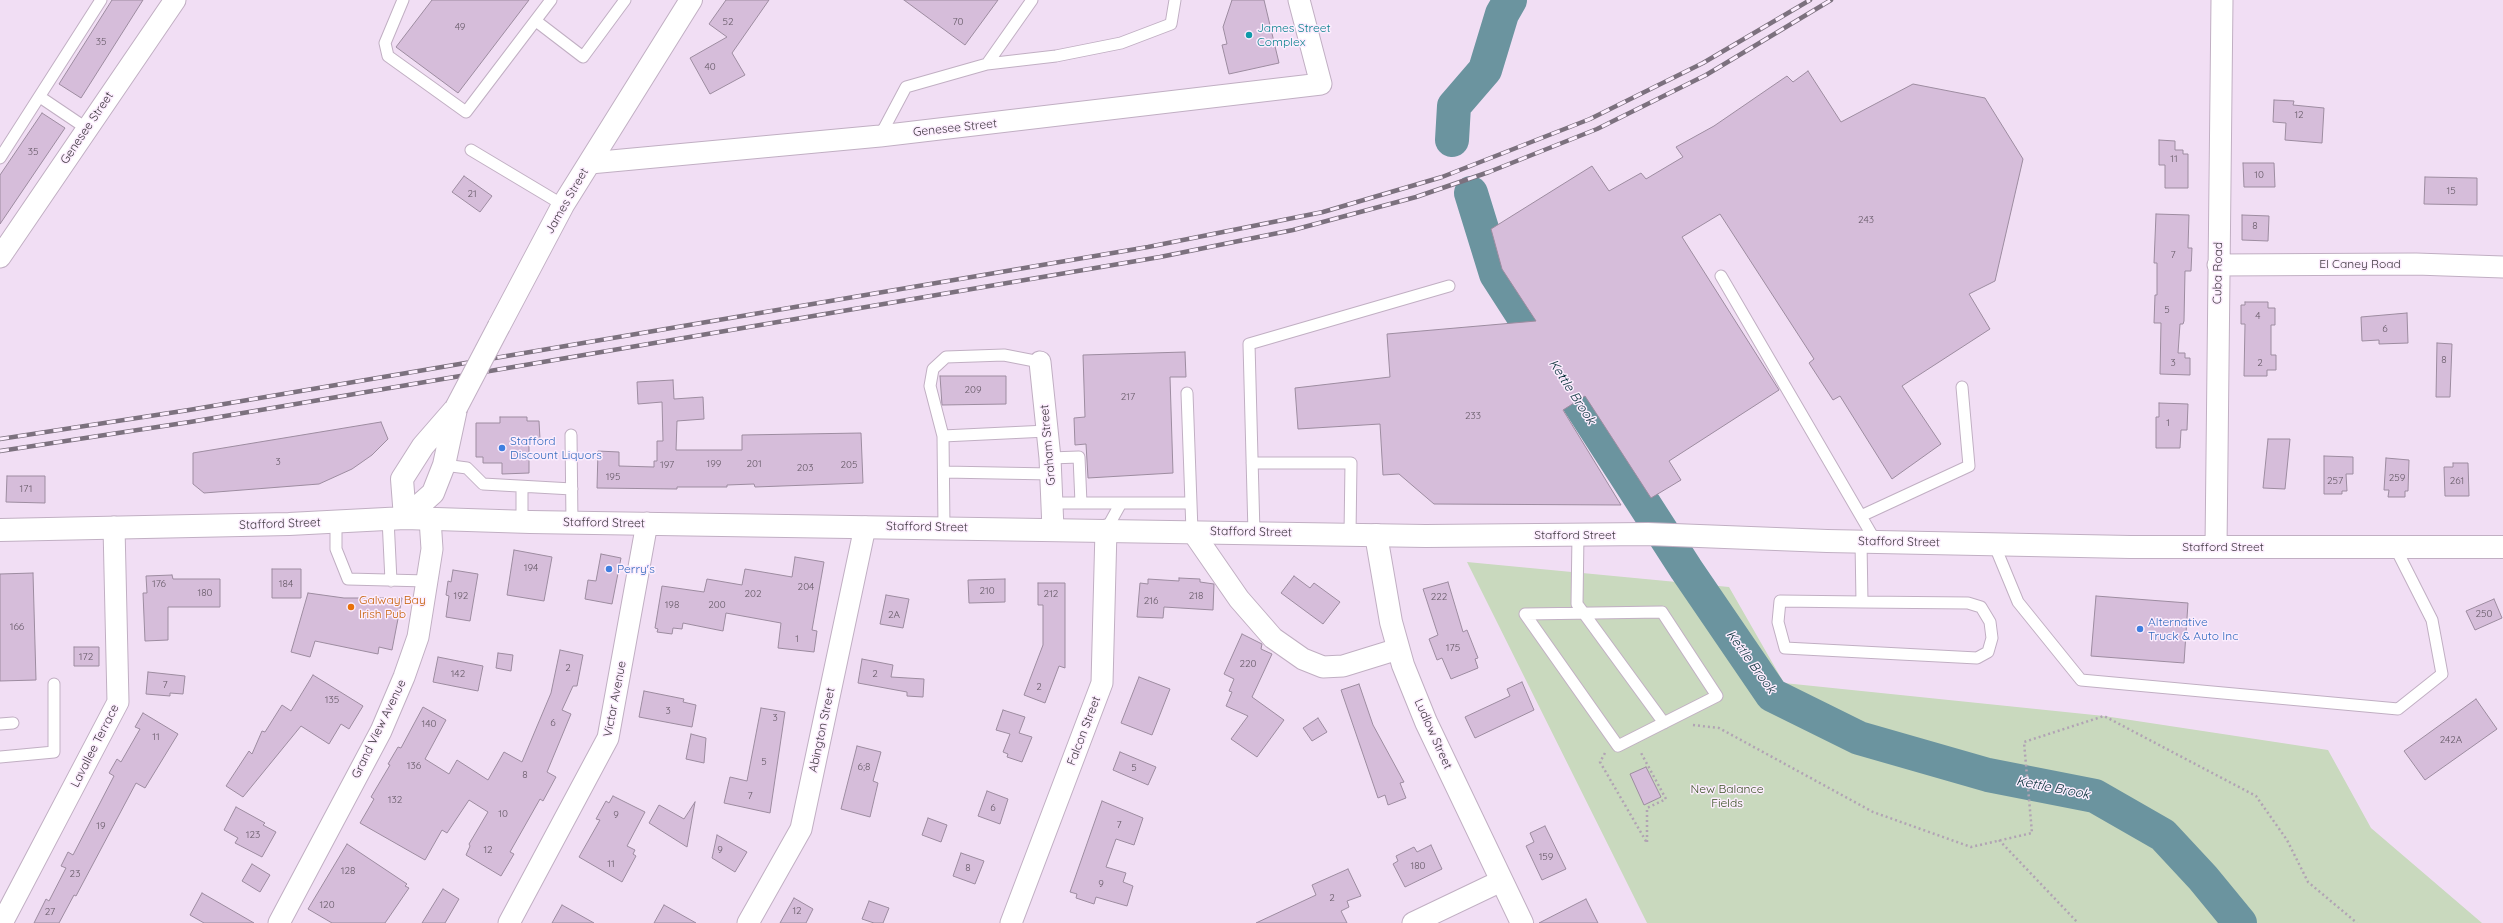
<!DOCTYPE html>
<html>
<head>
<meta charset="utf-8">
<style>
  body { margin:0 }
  canvas { display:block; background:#f1def4 }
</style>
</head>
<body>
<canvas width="2503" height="923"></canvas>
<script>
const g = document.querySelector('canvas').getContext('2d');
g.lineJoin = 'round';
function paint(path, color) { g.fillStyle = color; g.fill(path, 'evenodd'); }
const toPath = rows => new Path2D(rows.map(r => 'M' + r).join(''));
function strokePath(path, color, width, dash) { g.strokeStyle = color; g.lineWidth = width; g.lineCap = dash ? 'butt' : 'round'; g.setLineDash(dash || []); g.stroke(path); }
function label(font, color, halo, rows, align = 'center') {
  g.font = font + ' Quicksand,sans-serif'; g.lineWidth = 3; g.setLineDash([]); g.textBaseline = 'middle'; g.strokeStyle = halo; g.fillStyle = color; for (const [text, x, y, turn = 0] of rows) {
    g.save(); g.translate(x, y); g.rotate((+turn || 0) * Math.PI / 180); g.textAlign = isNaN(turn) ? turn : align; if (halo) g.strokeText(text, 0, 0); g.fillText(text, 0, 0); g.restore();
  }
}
paint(toPath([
  [1467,562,1729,587,1784,683,2104,716,2328,750,2371,828,2482,923,1647,923]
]), '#c9d9be');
strokePath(toPath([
  [1452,140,1454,106,1485,70,1502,14,1510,0],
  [1471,193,1496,274,1686,569,1772,695,1859,738,1988,775,2095,796,2163,835,2203,878,2240,923]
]), '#6b949f', 34);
const building = toPath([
  [112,0,143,0,81,98,59,84,112,0],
  [432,0,529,0,458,93,396,47,432,0],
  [726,0,769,0,732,53,745,75,710,94,690,58,727,37,709,24,726,0],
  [904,0,998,0,965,45,904,0],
  [1232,0,1264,0,1279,63,1229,74,1222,45,1227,44,1223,27,1232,0],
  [1808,71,1841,122,1913,84,1985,98,2023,159,1995,281,1969,294,1990,329,1902,386,1941,444,1892,479,1840,396,1833,400,1809,363,1814,359,1720,214,1682,237,1779,390,1669,461,1681,480,1651,498,1585,396,1563,410,1621,505,1434,504,1399,474,1383,475,1380,424,1298,429,1295,388,1390,377,1387,334,1536,321,1502,269,1491,229,1592,166,1609,191,1641,173,1646,179,1683,157,1676,147,1714,126,1787,76,1793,82,1808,71],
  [2274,100,2294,101,2293,105,2324,108,2322,143,2285,140,2286,123,2273,122,2274,100],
  [42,113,65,128,0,224,0,175,42,113],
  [2159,140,2175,141,2175,150,2183,150,2183,154,2188,154,2188,188,2165,188,2165,165,2159,165,2159,140],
  [2243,163,2274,163,2275,187,2244,187,2243,163],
  [464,176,492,196,480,212,452,192,464,176],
  [2425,177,2477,178,2477,205,2424,204,2425,177],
  [2156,214,2189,215,2188,248,2192,248,2191,271,2185,271,2184,321,2183,324,2180,324,2178,353,2185,353,2185,358,2190,358,2190,375,2160,374,2161,323,2154,323,2155,295,2157,295,2157,263,2154,263,2156,214],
  [2242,215,2269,216,2268,241,2242,240,2242,215],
  [2245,302,2268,302,2268,308,2275,308,2275,325,2271,325,2271,355,2276,355,2276,370,2267,370,2267,376,2244,376,2245,324,2241,324,2241,305,2245,305,2245,302],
  [2407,313,2408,343,2379,344,2379,340,2362,341,2361,317,2407,313],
  [2437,343,2452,344,2450,397,2436,397,2437,343],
  [1185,352,1186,377,1170,377,1173,473,1088,478,1086,444,1075,445,1074,418,1085,417,1083,355,1185,352],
  [940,376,1006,376,1006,404,942,405,940,376],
  [673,380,674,399,703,397,704,419,677,421,676,450,742,450,742,435,861,433,863,483,755,487,754,484,727,485,727,487,677,487,677,489,597,488,598,451,619,452,619,466,654,467,654,461,657,461,657,441,663,441,662,402,638,404,637,382,673,380],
  [2159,403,2188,404,2187,430,2181,430,2180,448,2156,448,2156,417,2159,417,2159,403],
  [500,417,527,417,527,421,539,421,540,439,529,440,529,473,502,474,502,463,483,463,483,457,476,457,476,423,500,423,500,417],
  [381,422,388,439,372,455,352,469,319,484,204,493,193,484,193,453,381,422],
  [2268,439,2290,439,2285,489,2263,488,2268,439],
  [2324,456,2353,457,2353,474,2346,474,2347,491,2342,491,2342,494,2324,494,2324,456],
  [2386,458,2409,460,2408,491,2405,491,2405,497,2388,497,2389,490,2384,490,2386,458],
  [2453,463,2468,463,2469,496,2445,496,2444,467,2453,467,2453,463],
  [7,476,45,476,45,503,6,502,7,476],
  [514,550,552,557,544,601,507,595,514,550],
  [601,554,621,558,612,604,585,599,588,580,596,581,601,554],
  [795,557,824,562,812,630,817,631,814,652,778,648,781,623,726,613,723,631,683,623,682,629,673,628,672,634,657,632,658,629,655,628,662,586,704,592,707,579,742,585,745,569,792,577,795,557],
  [272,569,301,569,301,598,272,598,272,569],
  [453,570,478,574,470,621,446,617,449,596,446,595,448,581,451,582,453,570],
  [33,573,36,680,0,681,0,574,33,573],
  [172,575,173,579,220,579,220,607,168,607,168,640,145,641,143,593,147,593,146,576,172,575],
  [1294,576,1310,588,1314,583,1340,602,1323,624,1281,593,1294,576],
  [1179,578,1200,579,1200,582,1214,584,1213,610,1164,607,1163,618,1137,617,1140,583,1148,584,1148,579,1179,581,1179,578],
  [1005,579,1005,602,969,603,968,580,1005,579],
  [1448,582,1463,632,1467,630,1478,658,1475,659,1478,668,1451,679,1442,658,1437,660,1429,639,1438,635,1423,589,1448,582],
  [1038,583,1065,583,1065,668,1059,666,1045,703,1024,695,1043,645,1043,605,1038,605,1038,583],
  [308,593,344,598,402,598,392,650,379,647,378,654,315,641,310,657,291,652,308,593],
  [886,595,909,599,903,628,880,624,886,595],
  [2096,596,2188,603,2184,663,2091,656,2096,596],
  [2494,599,2502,618,2475,630,2466,611,2494,599],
  [1242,634,1262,644,1261,649,1272,654,1252,697,1284,720,1257,757,1231,739,1248,716,1226,706,1232,692,1229,691,1234,679,1224,674,1242,634],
  [74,647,99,647,99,666,74,666,74,647],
  [560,650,583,655,577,686,573,686,562,710,571,714,547,772,556,777,543,801,540,799,510,852,514,854,501,876,466,855,470,846,469,844,488,812,469,800,447,833,442,830,425,860,360,823,374,799,371,797,390,765,388,764,398,747,401,748,423,707,446,720,425,759,449,774,457,760,488,780,504,752,522,762,551,693,560,650],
  [498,653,513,655,511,671,496,668,498,653],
  [438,657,483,666,478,691,433,682,438,657],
  [862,659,893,665,891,677,924,679,923,697,907,696,907,692,858,683,862,659],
  [148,672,185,676,183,694,170,693,170,696,146,694,148,672],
  [313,675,363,706,349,729,341,724,329,744,301,726,243,797,226,786,249,751,252,754,262,731,265,732,282,705,291,711,313,675],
  [1139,677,1170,689,1152,735,1121,723,1139,677],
  [1522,682,1534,710,1475,738,1465,717,1510,696,1507,689,1522,682],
  [1359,684,1373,725,1404,782,1400,783,1406,798,1388,805,1385,795,1378,798,1341,690,1359,684],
  [644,691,684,699,683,702,696,705,692,727,639,717,644,691],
  [2476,699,2497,729,2425,780,2404,751,2476,699],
  [761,708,785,712,770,813,724,803,730,777,747,781,761,708],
  [1003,710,1025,717,1019,733,1032,737,1022,762,1007,757,1008,754,1003,752,1010,734,996,730,1003,710],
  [143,713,178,734,145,788,136,783,76,896,74,895,59,923,34,923,46,899,49,901,66,868,61,866,68,852,73,855,114,776,109,773,117,759,121,762,140,729,135,727,143,713],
  [1318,718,1327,732,1312,741,1303,728,1318,718],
  [691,734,706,738,704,763,686,759,691,734],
  [857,746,881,752,873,781,878,783,870,817,841,809,857,746],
  [1120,752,1156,767,1148,785,1113,770,1120,752],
  [1646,767,1661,797,1644,805,1630,774,1646,767],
  [987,791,1008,799,1000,824,978,816,987,791],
  [613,796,645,812,627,846,635,850,633,854,636,856,622,882,579,857,600,820,596,819,606,801,609,803,613,796],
  [1102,801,1143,818,1134,845,1116,839,1106,867,1126,873,1123,882,1133,886,1127,906,1096,897,1094,904,1076,898,1077,894,1070,892,1102,801],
  [695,802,687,847,649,823,659,805,684,819,695,802],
  [236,807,265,823,263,825,276,832,262,857,235,843,238,838,224,830,236,807],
  [928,818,947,825,941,842,922,835,928,818],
  [1545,826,1566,869,1542,880,1526,846,1534,842,1530,833,1545,826],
  [717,835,747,852,735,872,712,858,717,835],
  [347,844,407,884,405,886,409,888,385,923,332,923,308,909,347,844],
  [1431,845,1442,869,1405,887,1393,864,1398,861,1396,856,1414,847,1417,852,1431,845],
  [961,853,984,861,975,884,953,876,961,853],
  [252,864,270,875,260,892,242,881,252,864],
  [1348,869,1361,896,1347,901,1349,907,1341,911,1347,923,1256,923,1316,895,1312,885,1348,869],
  [443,889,459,899,445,923,422,923,443,889],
  [202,893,254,923,204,923,190,915,202,893],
  [794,898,813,909,806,923,780,923,794,898],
  [1586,899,1598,923,1539,923,1578,903,1586,899],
  [869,901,889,908,883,923,874,923,862,919,869,901],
  [562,905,594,923,552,923,562,905],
  [664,905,696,923,654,923,664,905]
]);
paint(building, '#d6bdda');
strokePath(building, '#9d8ca0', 1);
const service = toPath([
  [403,0,385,43,388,56,466,112,551,0],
  [536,21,583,57,625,0],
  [987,64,1032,0],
  [40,97,86,128],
  [880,136,906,87,987,64,1056,56,1121,43,1171,24,1175,0],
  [471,150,563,205],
  [0,158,101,0],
  [1721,276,1876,542],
  [1187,393,1192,531],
  [571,435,572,523],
  [943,436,930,386,933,369,946,357,1004,355,1040,362],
  [1050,458,1079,457,1081,503],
  [1252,463,1351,463,1350,534],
  [444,465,467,468,483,484,572,489],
  [944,472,1051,474],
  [522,487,522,522],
  [1053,503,1191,503],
  [1861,516,1969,466,1962,387],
  [388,519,391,581],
  [336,521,336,549,348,579,427,581],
  [944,527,943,436,1047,431],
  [1106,530,1121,503],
  [1254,533,1249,344,1449,286],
  [1578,535,1577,604,1664,723],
  [1861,542,1862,602,1968,603,1981,607,1990,622,1992,638,1988,652,1977,658,1785,648,1778,622,1780,601,1862,602],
  [1994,544,2018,602,2081,680,2398,709,2442,674,2432,620,2395,547],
  [1662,612,1717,696,1618,746,1525,614,1662,612],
  [0,724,13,723],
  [0,757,54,752,54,684]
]);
const minor = toPath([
  [590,163,880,136,1321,84,1299,0],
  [0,257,175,0],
  [2218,265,2416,264,2503,267],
  [1040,362,1050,458,1053,529],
  [1192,531,1239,599,1273,638,1303,659,1323,667,1343,666,1398,649],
  [2216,547,2222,0],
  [2,923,118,702,114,527],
  [279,923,381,731,404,677,418,637,432,549,430,519],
  [509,923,608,738,647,523],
  [748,923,801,829,865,527],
  [1011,923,1102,683,1106,530],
  [1413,923,1501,881]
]);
const tertiary = toPath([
  [1376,535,1391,622,1403,665,1426,722,1522,923]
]);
const secondary = toPath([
  [499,326,563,205,691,0],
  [405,518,402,479,423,446,456,408],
  [405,518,433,493,444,465,456,409],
  [0,530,289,524,405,518,530,522,1426,536,1648,534,1827,541,2130,547,2503,547]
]);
strokePath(service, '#c1afc3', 13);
strokePath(minor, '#c1afc3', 23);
strokePath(tertiary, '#c1afc3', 24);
strokePath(secondary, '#c1afc3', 24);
strokePath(toPath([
  [1693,725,1719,728,1873,812,1971,847,2032,833,2024,742,2104,716,2256,796,2287,840,2308,882,2357,923],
  [1605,753,1600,762,1647,843,1647,808,1666,799,1640,751],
  [1999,840,2078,923]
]), '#b1a3b4', 2.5, [2, 3]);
strokePath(service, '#fff', 11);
strokePath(minor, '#fff', 21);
strokePath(tertiary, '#fff', 22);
strokePath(secondary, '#fff', 22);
const rail = toPath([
  [0,439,189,410,1148,247,1323,212,1442,177,1590,119,1703,63,1810,0],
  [0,451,190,422,1160,257,1293,230,1416,197,1489,172,1597,129,1706,75,1831,0]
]);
strokePath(rail, '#7c717e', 4.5);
strokePath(rail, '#fcedfe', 3, [9]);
const secondaryBridge = toPath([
  [456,408,499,326]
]);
strokePath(secondaryBridge, '#c1afc3', 24, []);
strokePath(secondaryBridge, '#fff', 22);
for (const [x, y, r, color] of [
  [1249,35,4,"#0f9aa8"],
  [502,448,4,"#3f7fe0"],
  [609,569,4,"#3f7fe0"],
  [351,607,4,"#e8710a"],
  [2140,629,4,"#3f7fe0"]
]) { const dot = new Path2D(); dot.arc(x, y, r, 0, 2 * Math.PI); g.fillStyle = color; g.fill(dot); strokePath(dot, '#fcedfe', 1.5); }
label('10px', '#665a67', null, [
  ["52",728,22],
  ["70",958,22],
  ["49",460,27],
  ["35",101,42],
  ["40",710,67],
  ["12",2299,115],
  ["35",33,152],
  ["11",2174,159],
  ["10",2259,175],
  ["15",2451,191],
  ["21",472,194],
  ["243",1866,220],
  ["8",2255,226],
  ["7",2173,255],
  ["5",2167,310],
  ["4",2258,316],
  ["6",2385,329],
  ["8",2444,360],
  ["3",2173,363],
  ["2",2260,363],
  ["209",973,390],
  ["217",1128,397],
  ["233",1473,416],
  ["1",2168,423],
  ["3",278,462],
  ["199",714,464],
  ["201",754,464],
  ["197",667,465],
  ["205",849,465],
  ["203",805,468],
  ["195",613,477],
  ["259",2397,478],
  ["257",2335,481],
  ["261",2457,481],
  ["171",26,489],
  ["194",531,568],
  ["176",159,584],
  ["184",286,584],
  ["204",806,587],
  ["210",987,591],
  ["180",205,593],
  ["202",753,594],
  ["212",1051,594],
  ["192",461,596],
  ["218",1196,596],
  ["222",1439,597],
  ["216",1151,601],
  ["198",672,605],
  ["200",717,605],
  ["250",2484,614],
  ["2A",894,615],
  ["166",17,627],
  ["1",797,639],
  ["175",1453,648],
  ["172",86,657],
  ["220",1248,664],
  ["2",568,668],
  ["142",458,674],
  ["2",875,674],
  ["7",165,685],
  ["2",1039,687],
  ["135",332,700],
  ["3",668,711],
  ["3",775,718],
  ["6",553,723],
  ["140",429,724],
  ["11",156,737],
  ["242A",2451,740],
  ["5",764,762],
  ["136",414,766],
  ["6;8",864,767],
  ["5",1134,768],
  ["8",525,775],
  ["7",750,796],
  ["132",395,800],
  ["6",993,808],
  ["10",503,814],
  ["9",616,815],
  ["7",1119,825],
  ["19",101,826],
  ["123",253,835],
  ["12",488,850],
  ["9",720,850],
  ["159",1546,857],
  ["11",611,864],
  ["180",1418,866],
  ["8",968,868],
  ["128",348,871],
  ["23",75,874],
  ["9",1101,884],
  ["2",1332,898],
  ["120",327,905],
  ["12",797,911],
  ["27",50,912]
]);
label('12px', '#0d838f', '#fcedfe', [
  ["James Street",1257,28],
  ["Complex",1257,42]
], 'left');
label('12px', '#403941', '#fcedfe', [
  ["Genesee Street",87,128,-56],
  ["Genesee Street",955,128,-6],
  ["James Street",567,201,-60],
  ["El Caney Road",2360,264],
  ["Cuba Road",2218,273,-89],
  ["Graham Street",1048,445,-95],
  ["Stafford Street",604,523,1],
  ["Stafford Street",280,524,-2],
  ["Stafford Street",927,527,1],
  ["Stafford Street",1251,532,1],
  ["Stafford Street",1575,535],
  ["Stafford Street",1899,542,1],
  ["Stafford Street",2223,547],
  ["Victor Avenue",615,699,-79],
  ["Grand View Avenue",379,729,-64],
  ["Abington Street",822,730,-78],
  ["Falcon Street",1084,731,-69],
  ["Ludlow Street",1433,734,66],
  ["Lavallee Terrace",95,746,-63]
]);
label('12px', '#366cbe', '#fcedfe', [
  ["Stafford",510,441],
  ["Discount Liquors",510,455],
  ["Perry's",617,569],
  ["Alternative",2148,622],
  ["Truck & Auto Inc",2148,636]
], 'left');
label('12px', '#c56008', '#fcedfe', [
  ["Galway Bay",359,600],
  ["Irish Pub",359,614]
], 'left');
label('12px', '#354d1e', '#fcedfe', [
  ["New Balance",1727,789],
  ["Fields",1727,803]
]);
label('italic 13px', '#08313a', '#fcedfe', [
  ["Kettle Brook",1572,392,57],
  ["Kettle Brook",1751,662,54],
  ["Kettle Brook",2053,788,11]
]);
</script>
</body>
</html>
